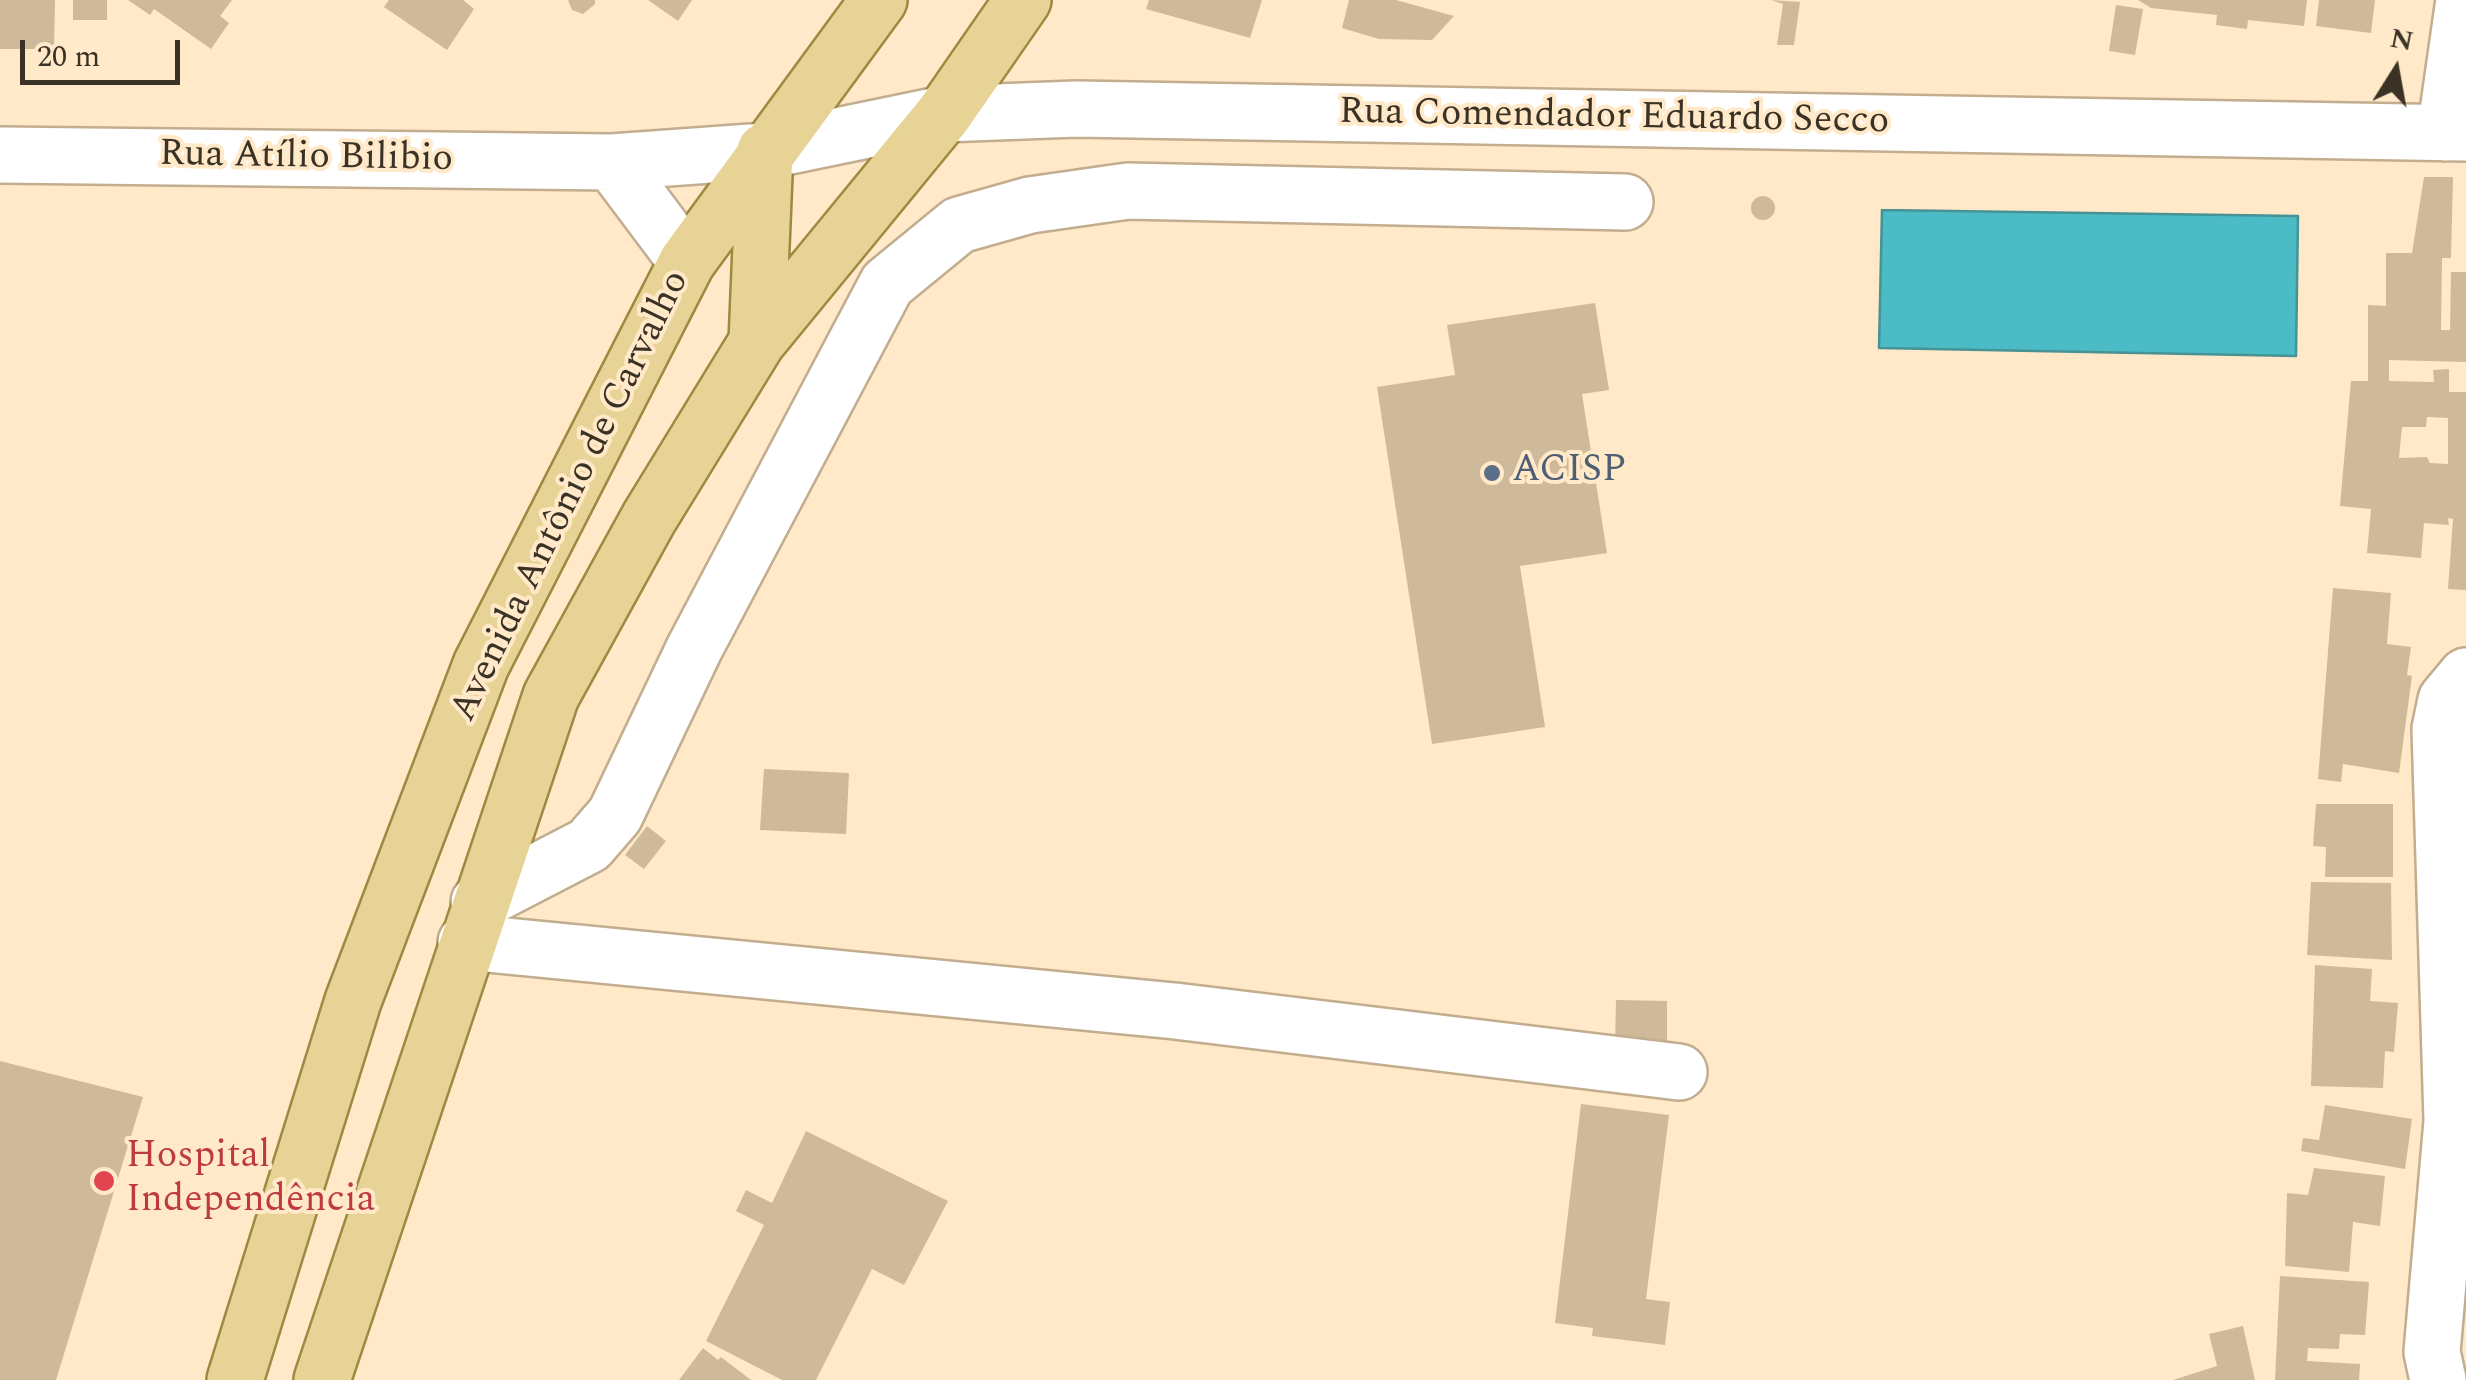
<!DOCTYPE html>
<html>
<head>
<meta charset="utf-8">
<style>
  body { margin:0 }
  #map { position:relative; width:2466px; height:1380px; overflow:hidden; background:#ffe9c8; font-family:Spectral,serif }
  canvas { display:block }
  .north { position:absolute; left:2346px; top:20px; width:100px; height:100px; -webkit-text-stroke:8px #ffe9c8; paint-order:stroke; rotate:11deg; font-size:28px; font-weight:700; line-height:40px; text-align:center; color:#3a3225 }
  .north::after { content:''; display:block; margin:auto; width:35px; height:45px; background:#3a3225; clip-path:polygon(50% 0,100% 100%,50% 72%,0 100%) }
  .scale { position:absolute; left:20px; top:40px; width:160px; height:45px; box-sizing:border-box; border:5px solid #3a3225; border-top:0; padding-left:12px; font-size:30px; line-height:35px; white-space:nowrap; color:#3a3225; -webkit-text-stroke:8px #ffe9c8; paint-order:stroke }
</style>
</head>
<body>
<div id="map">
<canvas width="2466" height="1380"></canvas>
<div class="north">N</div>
<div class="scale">20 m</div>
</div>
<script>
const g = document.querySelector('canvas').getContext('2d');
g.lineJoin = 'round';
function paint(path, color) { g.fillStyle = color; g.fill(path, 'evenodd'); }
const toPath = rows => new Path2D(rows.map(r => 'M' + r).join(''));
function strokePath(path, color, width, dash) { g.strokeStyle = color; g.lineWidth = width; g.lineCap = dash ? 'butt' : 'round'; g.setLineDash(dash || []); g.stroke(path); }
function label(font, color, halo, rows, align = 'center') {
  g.font = font + ' Spectral,serif'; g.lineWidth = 8; g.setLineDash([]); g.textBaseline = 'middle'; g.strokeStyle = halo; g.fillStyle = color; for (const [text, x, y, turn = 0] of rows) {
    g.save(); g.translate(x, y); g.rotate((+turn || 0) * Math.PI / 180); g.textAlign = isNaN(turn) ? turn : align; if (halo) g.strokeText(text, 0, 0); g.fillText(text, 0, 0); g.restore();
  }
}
const water = toPath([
  [1882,210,2298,216,2296,356,1879,348,1882,210]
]);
paint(water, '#4bbbc5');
strokePath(water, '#469295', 2.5);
paint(toPath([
  [0,0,55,0,54,49,0,49],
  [73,0,107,0,107,20,73,20],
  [128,0,232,0,220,16,229,23,211,49,154,9,150,15],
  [389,0,463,0,474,9,447,50,384,7],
  [568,0,595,0,595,4,583,14,572,10],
  [648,0,692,0,678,21],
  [1149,0,1262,0,1250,38,1146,9],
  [1349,0,1396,0,1454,16,1432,40,1379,39,1342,28],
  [1771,0,1800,2,1794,45,1777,45,1783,4],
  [2138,0,2307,0,2304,26,2248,20,2247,29,2216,25,2217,15,2151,8],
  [2319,0,2375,0,2371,33,2316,26],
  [2116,5,2143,9,2135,55,2109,51],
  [2424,177,2453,177,2451,258,2442,258,2441,330,2450,330,2451,272,2466,272,2466,362,2389,360,2389,381,2434,382,2433,370,2449,369,2449,392,2466,392,2466,590,2448,589,2453,519,2448,518,2449,525,2424,523,2421,558,2367,553,2371,509,2340,506,2351,381,2368,381,2368,305,2386,306,2386,253,2412,253],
  [2427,417,2448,418,2448,464,2430,463,2427,457,2399,458,2402,427,2426,427],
  '1751 208a12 12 0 1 1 24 0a12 12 0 1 1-24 0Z',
  [1595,303,1609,390,1582,394,1607,553,1520,566,1545,727,1432,744,1377,387,1455,375,1447,325],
  [2333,588,2391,593,2387,644,2411,647,2407,675,2412,676,2399,773,2343,764,2341,782,2318,779],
  [764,769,849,773,846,834,760,830],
  [2316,804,2393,804,2393,877,2325,877,2326,847,2313,846],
  [647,826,666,841,644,869,625,855],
  [2311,882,2391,883,2392,960,2307,955],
  [2315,965,2372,969,2370,1001,2398,1003,2394,1052,2385,1051,2383,1088,2311,1086],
  [1616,1000,1667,1001,1667,1044,1615,1043],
  [0,1061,143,1097,56,1380,0,1380],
  [1581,1104,1669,1115,1646,1299,1670,1302,1665,1345,1592,1336,1593,1328,1555,1323],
  [2325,1105,2412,1119,2405,1169,2301,1151,2303,1138,2319,1140],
  [806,1131,948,1201,904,1285,872,1269,816,1380,782,1380,706,1341,764,1225,736,1211,746,1190,772,1203],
  [2314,1168,2385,1176,2380,1226,2353,1222,2349,1272,2285,1266,2287,1193,2308,1195],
  [2280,1276,2369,1282,2365,1335,2340,1334,2339,1349,2308,1348,2307,1361,2360,1364,2359,1380,2275,1380],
  [2243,1326,2255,1380,2173,1380,2217,1366,2209,1334],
  [703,1348,718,1360,721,1357,751,1380,679,1380]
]), '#ceb99a');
const minor = toPath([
  [2445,133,2464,0],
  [0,155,612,162,765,151,944,114,1076,109,2466,133],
  [612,162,687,262],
  [479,902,589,845,615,815,694,649,887,284,959,225,1030,205,1128,191,1625,202],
  [466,942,1175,1011,1679,1072],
  [2438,1380,2432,1352,2452,1121,2440,729,2446,700,2466,676]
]);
const major = toPath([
  [757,342,765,151],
  [235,1380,353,1001,481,665,687,262,879,0],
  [322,1380,551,696,649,518,757,342,944,114,1023,0]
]);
strokePath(minor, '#c2ad8e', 60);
strokePath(major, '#a18841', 60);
strokePath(minor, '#fff', 55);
strokePath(major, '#e8d396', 55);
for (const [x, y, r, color] of [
  [1492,473,10,"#5c6f8a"],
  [104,1181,12,"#e0444e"]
]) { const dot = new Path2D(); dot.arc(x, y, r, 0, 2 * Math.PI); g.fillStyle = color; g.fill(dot); strokePath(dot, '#ffe9c8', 4); }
label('38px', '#3a3225', '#ffe9c8', [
  ["Rua Comendador Eduardo Secco",1614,119,1],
  ["Rua Atílio Bilibio",306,159,1],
  ["Avenida Antônio de Carvalho",572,497,-64]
]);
label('38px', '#4e5e75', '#ffe9c8', [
  ["ACISP",1512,473]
], 'left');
label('38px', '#be3a42', '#ffe9c8', [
  ["Hospital",126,1159],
  ["Independência",126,1203]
], 'left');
</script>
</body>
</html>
